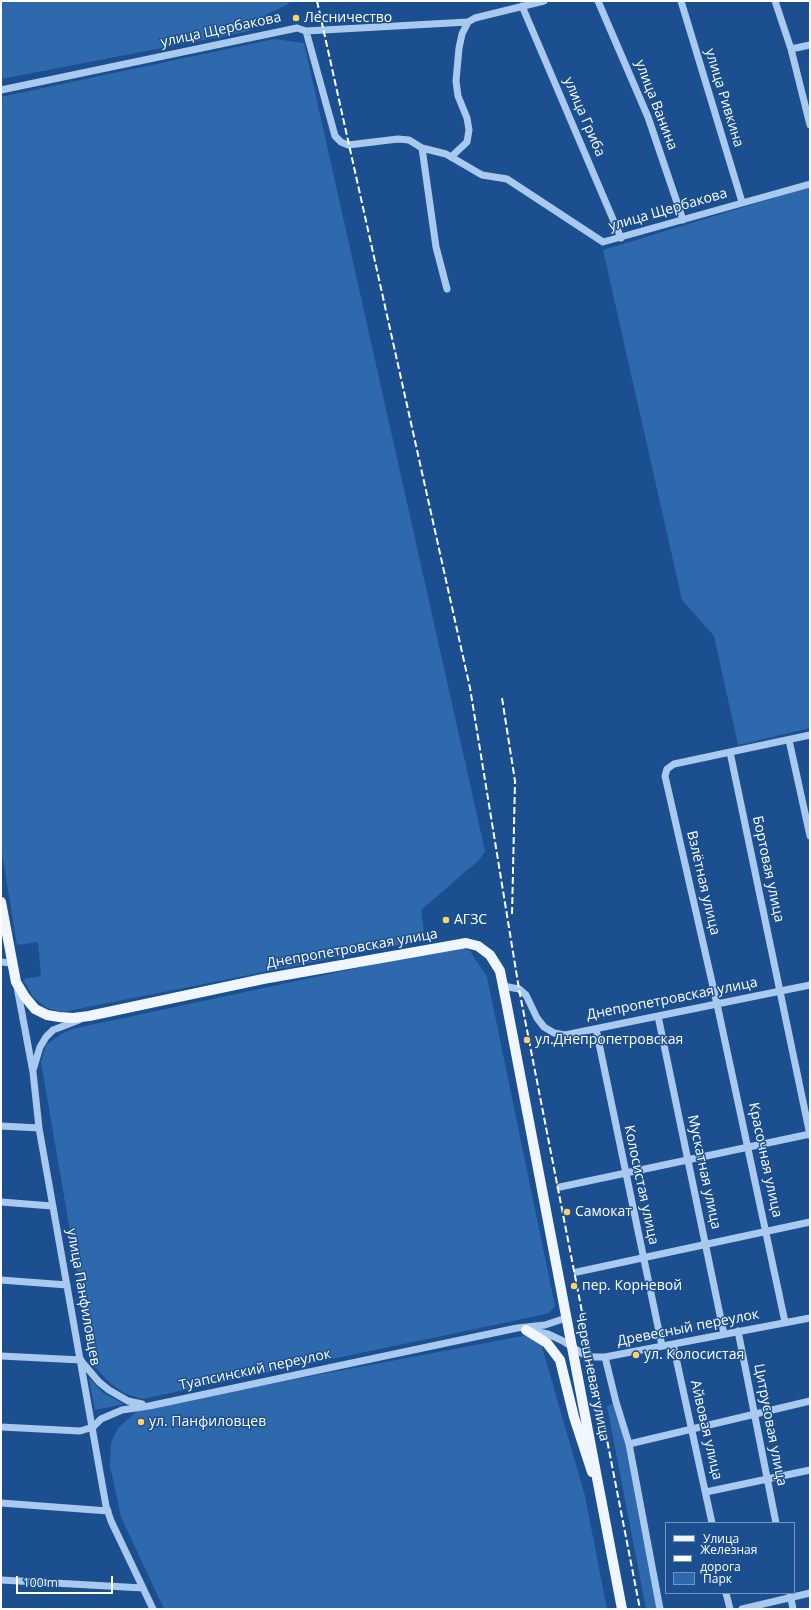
<!DOCTYPE html>
<html>
<head>
<meta charset="utf-8">
<style>
  body { margin:0 }
  #map { position:relative; width:811px; height:1610px; overflow:hidden; background:#1b4f8f; font-family:"Open Sans",sans-serif }
  canvas { display:block }
  .frame { position:absolute; inset:0; border:2px solid #fff; pointer-events:none }
  .legend { position:absolute; left:665px; top:1522px; width:130px; height:72px; box-sizing:border-box; background:#1b4f8f; border:1px solid #7695bc; margin:0; padding:5px 7px; list-style:none; font-size:12px; color:#fff }
  .legend li { display:flex; align-items:center; gap:8px; height:20px }
  .legend b { width:20px; border:1px solid #7695bc }
  .scale { position:absolute; left:16px; top:1576px; width:97px; height:18px; box-sizing:border-box; border:2px solid #fff; border-top:0; padding-left:5px; font-size:12px; line-height:14px; white-space:nowrap; color:#fff; -webkit-text-stroke:3px #1b4f8f; paint-order:stroke }
</style>
</head>
<body>
<div id="map">
<canvas width="811" height="1610"></canvas>
<div class="frame"></div>
<ul class="legend">
<li><b style="height:5px;background:#f0f6ff"></b>Улица</li>
<li><b style="height:5px;background:#fff"></b>Железная дорога</li>
<li><b style="height:11px;background:#2e69ad"></b>Парк</li>
</ul>
<div class="scale">100 m</div>
</div>
<script>
const g = document.querySelector('canvas').getContext('2d');
g.lineJoin = 'round';
function paint(path, color) { g.fillStyle = color; g.fill(path, 'evenodd'); }
const toPath = rows => new Path2D(rows.map(r => 'M' + r).join(''));
function strokePath(path, color, width, dash) { g.strokeStyle = color; g.lineWidth = width; g.lineCap = dash ? 'butt' : 'round'; g.setLineDash(dash || []); g.stroke(path); }
function label(font, color, halo, rows, align = 'center') {
  g.font = font + ' "Open Sans",sans-serif'; g.lineWidth = 3; g.setLineDash([]); g.textBaseline = 'middle'; g.strokeStyle = halo; g.fillStyle = color; for (const [text, x, y, turn = 0] of rows) {
    g.save(); g.translate(x, y); g.rotate((+turn || 0) * Math.PI / 180); g.textAlign = isNaN(turn) ? turn : align; if (halo) g.strokeText(text, 0, 0); g.fillText(text, 0, 0); g.restore();
  }
}
paint(toPath([
  [1,1,288,1,289,4,267,14,250,31,1,79],
  [274,39,304,43,485,851,479,860,421,910,425,940,63,1012,47,1008,33,997,23,979,41,976,38,942,17,945,1,847,1,97],
  [810,187,810,728,738,745,714,636,682,600,603,250],
  [460,946,470,951,487,977,555,1306,549,1313,518,1320,142,1399,126,1394,111,1384,93,1365,41,1062,46,1045,61,1034,72,1029],
  [538,1333,585,1496,607,1609,164,1609,121,1517,110,1466,111,1443,118,1428,139,1409],
  [89,1378,103,1393,124,1404,95,1410],
  [619,1402,662,1609,646,1609,607,1406]
]), '#2e69ad');
strokePath(toPath([
  [598,1,648,117,683,220],
  [681,1,742,202],
  [775,1,791,49,810,125],
  [522,6,621,238],
  [306,31,468,22,475,18,544,1],
  [791,49,810,45],
  [1,90,297,28,306,31,335,136,341,142,348,145,398,139,409,140,422,148,446,154,482,175,507,179,603,242,810,184],
  [422,148,436,247,447,289],
  [451,157,467,142,469,130,467,118,458,96,456,81,459,48,462,34,468,22],
  [789,740,810,836],
  [730,752,810,1135],
  [1,962,11,963],
  [503,986,519,989,526,995,537,1018,544,1027,554,1033,565,1035,810,985],
  [17,987,33,1072,39,1128,106,1506,111,1521,153,1609],
  [658,1016,724,1334],
  [596,1029,662,1346],
  [33,1070,40,1047,46,1037,53,1030,79,1020],
  [1,1126,39,1128],
  [560,1187,810,1134],
  [1,1202,52,1206],
  [577,1272,810,1222],
  [1,1280,67,1285],
  [785,1322,717,1004,665,776,667,769,674,764,810,735],
  [528,1330,548,1334,563,1341,583,1354,592,1357,605,1357,810,1318],
  [738,1331,776,1523],
  [673,1344,712,1523],
  [1,1356,81,1360],
  [605,1357,616,1402,629,1444,660,1609],
  [82,1362,99,1382,109,1390,128,1401,142,1404],
  [1,1427,80,1431,93,1427,101,1419,122,1410,149,1406,517,1328,545,1325,566,1318],
  [629,1444,810,1401],
  [706,1492,810,1470],
  [1,1503,108,1511],
  [1,1580,143,1588],
  [726,1593,730,1609],
  [790,1593,793,1609],
  [742,1609,810,1593]
]), '#a9c9ee', 7);
strokePath(toPath([
  [1,902,16,982,25,997,35,1009,47,1015,59,1017,73,1018,89,1016,263,979,466,943,478,946,490,955,500,971,507,1006,622,1609],
  [526,1330,547,1343,560,1360,574,1417,592,1472]
]), '#f0f6ff', 10);
strokePath(toPath([
  [317,1,470,688,519,989,640,1609],
  [502,698,515,781,512,916]
]), '#fff', 2, [7, 3]);
for (const [x, y, r, color] of [
  [296,18,4,"#ffd166"],
  [446,920,4,"#ffd166"],
  [527,1040,4,"#ffd166"],
  [567,1212,4,"#ffd166"],
  [574,1286,4,"#ffd166"],
  [636,1355,4,"#ffd166"],
  [141,1422,4,"#ffd166"]
]) { const dot = new Path2D(); dot.arc(x, y, r, 0, 2 * Math.PI); g.fillStyle = color; g.fill(dot); strokePath(dot, '#1b4f8f', 1.5); }
label('14px', '#fff', '#1b4f8f', [
  ["Лесничество",304,18],
  ["АГЗС",454,920],
  ["ул.Днепропетровская",535,1040],
  ["Самокат",575,1212],
  ["пер. Корневой",582,1286],
  ["ул. Колосистая",644,1355],
  ["ул. Панфиловцев",149,1422]
], 'left');
label('14px', '#fff', '#1b4f8f', [
  ["улица Щербакова",221,30,-12],
  ["улица Ривкина",724,98,73],
  ["улица Ванина",656,105,69],
  ["улица Гриба",584,117,67],
  ["улица Щербакова",668,210,-16],
  ["Бортовая улица",768,869,78],
  ["Взлётная улица",703,883,77],
  ["Днепропетровская улица",352,949,-10],
  ["Днепропетровская улица",672,999,-11],
  ["Красочная улица",765,1160,78],
  ["Мускатная улица",704,1172,78],
  ["Колосистая улица",641,1185,78],
  ["улица Панфиловцев",83,1297,80],
  ["Древесный переулок",688,1328,-11],
  ["Туапсинский переулок",255,1370,-12],
  ["Черешневая улица",592,1377,79],
  ["Цитрусовая улица",770,1425,79],
  ["Айвовая улица",706,1430,77]
]);
</script>
</body>
</html>
